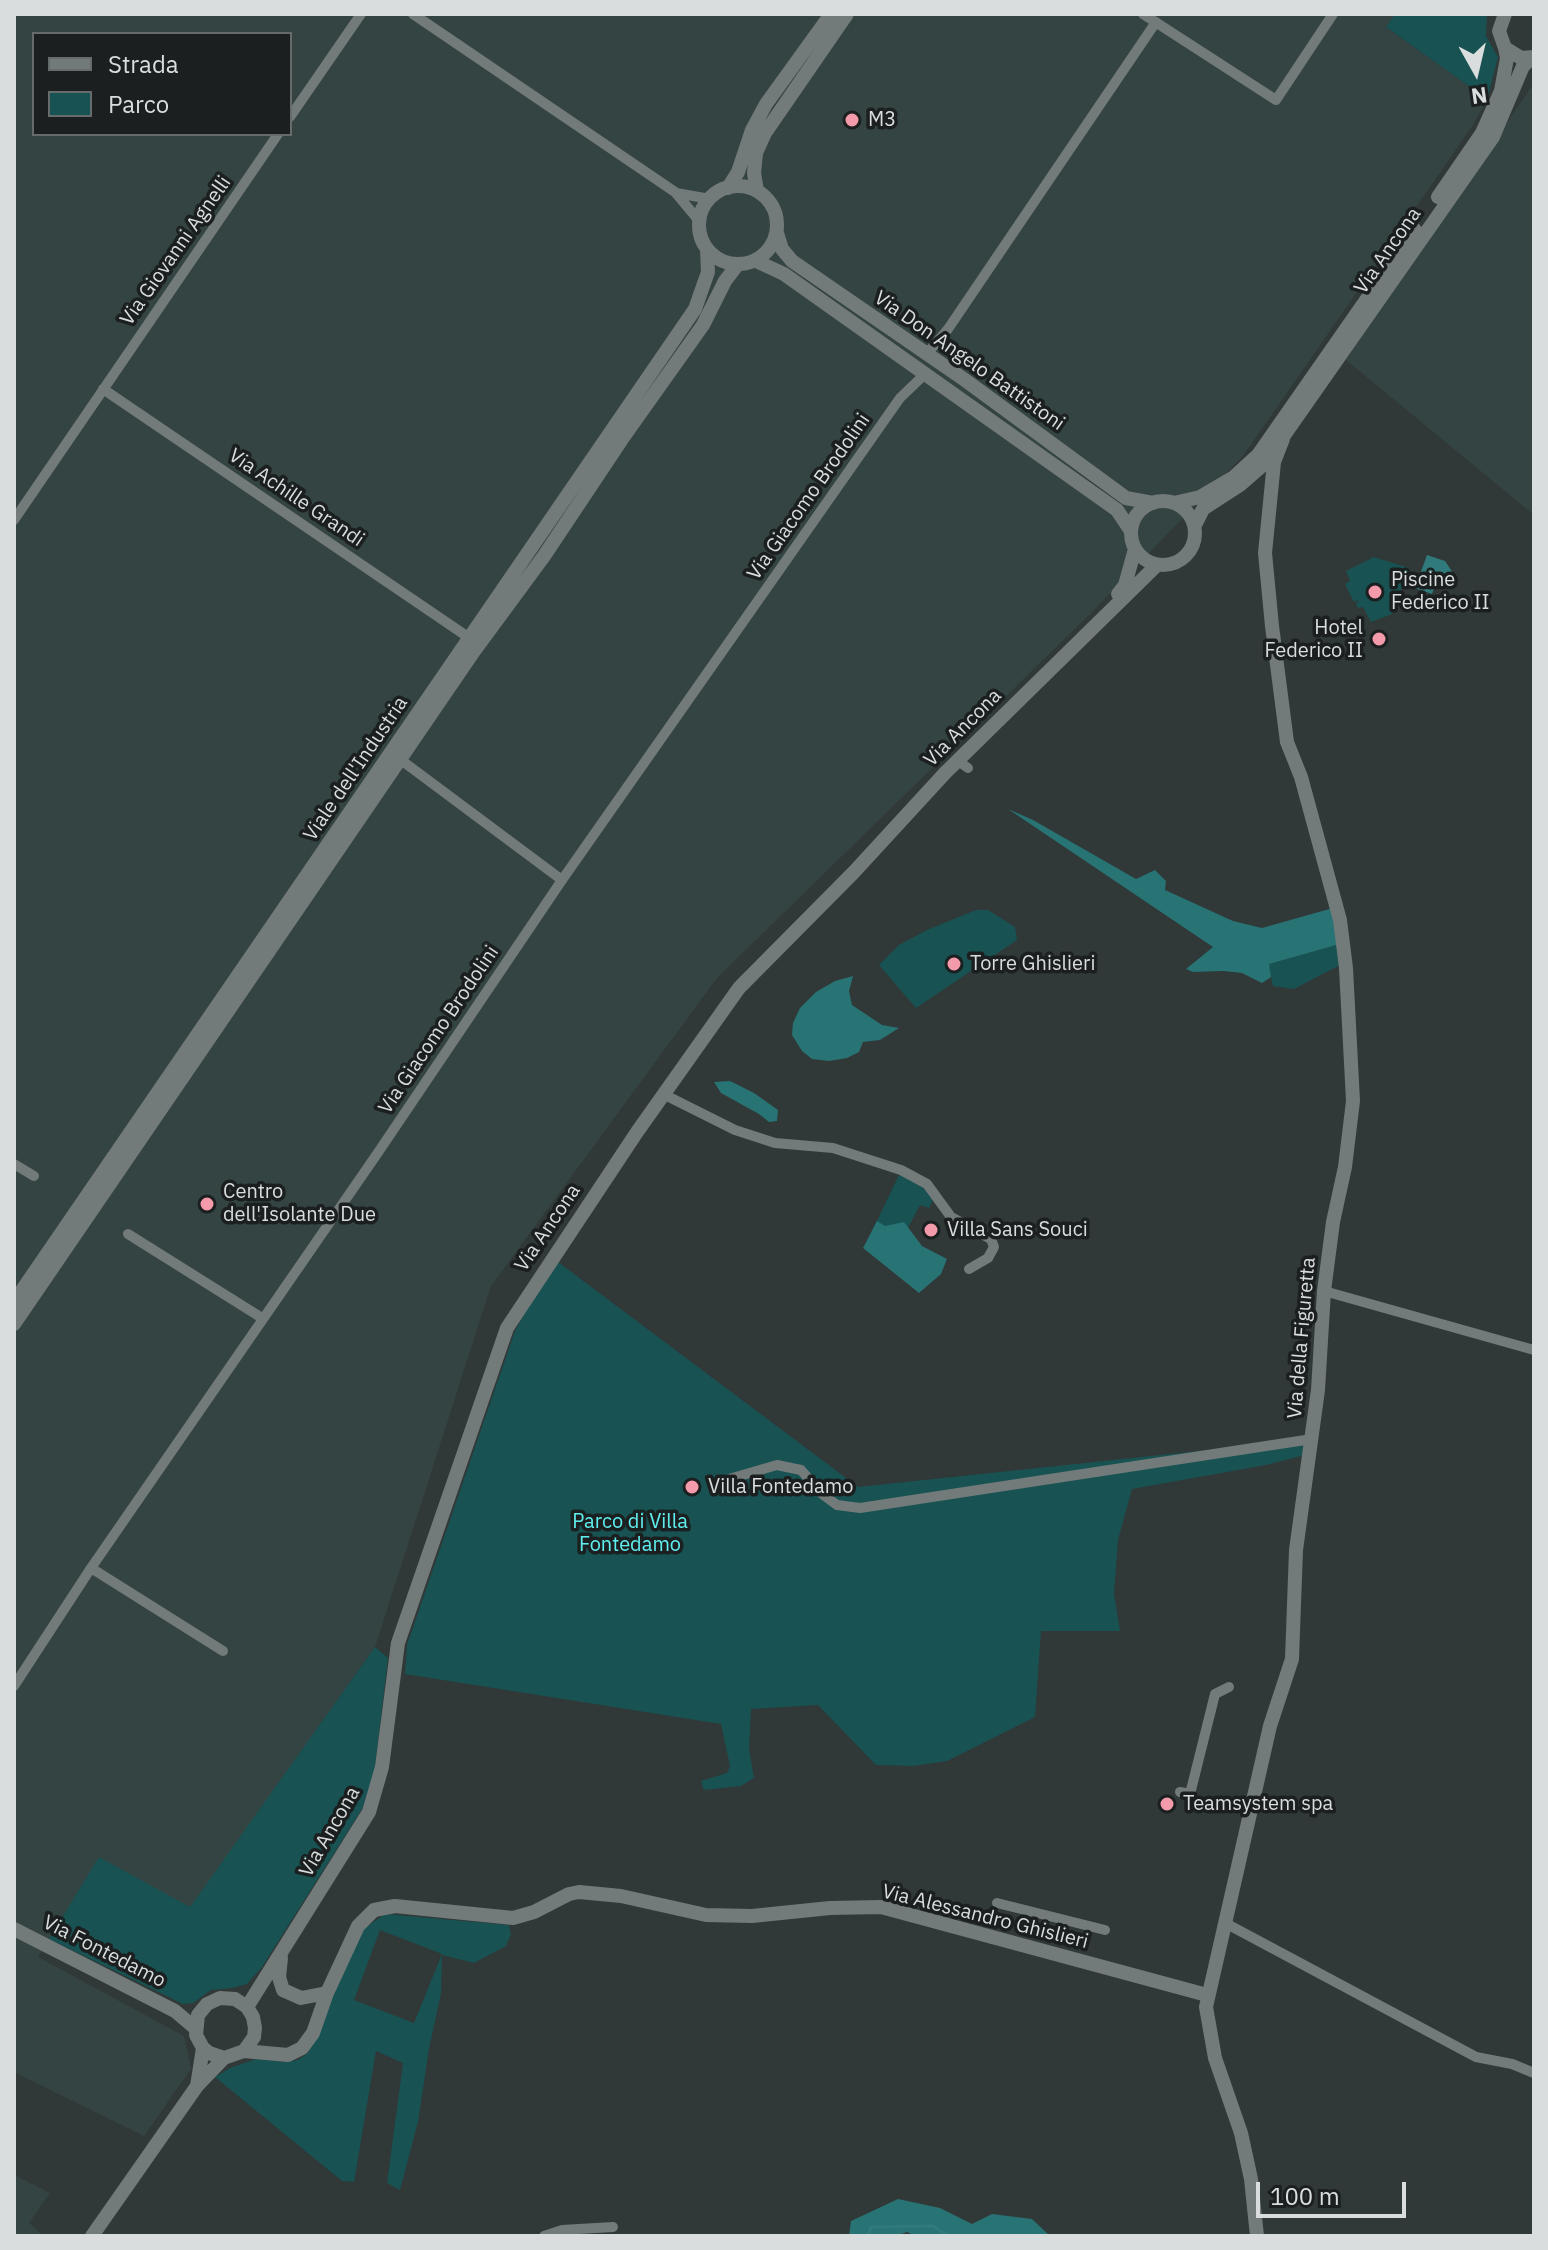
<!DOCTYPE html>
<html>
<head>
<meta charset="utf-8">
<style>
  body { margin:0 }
  #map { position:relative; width:1548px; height:2250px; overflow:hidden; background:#313838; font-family:"IBM Plex Sans",sans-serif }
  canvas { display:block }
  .frame { position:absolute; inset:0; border:16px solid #d9dddd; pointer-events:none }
  .legend { position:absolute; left:32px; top:32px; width:260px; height:104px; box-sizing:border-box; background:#1b1f1f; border:2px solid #676b6b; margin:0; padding:10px 14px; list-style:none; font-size:24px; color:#d9dddd }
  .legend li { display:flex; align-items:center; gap:16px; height:40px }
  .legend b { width:40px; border:2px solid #676b6b }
  .north { position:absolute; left:1436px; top:32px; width:80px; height:80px; -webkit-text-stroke:6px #1b1f1f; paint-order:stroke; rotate:172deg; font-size:22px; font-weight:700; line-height:32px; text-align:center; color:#d9dddd }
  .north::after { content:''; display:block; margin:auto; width:28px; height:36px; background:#d9dddd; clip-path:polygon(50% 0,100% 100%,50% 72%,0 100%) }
  .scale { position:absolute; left:1256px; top:2182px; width:150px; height:36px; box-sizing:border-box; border:4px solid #d9dddd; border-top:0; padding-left:10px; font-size:24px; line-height:28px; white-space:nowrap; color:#d9dddd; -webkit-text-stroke:6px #1b1f1f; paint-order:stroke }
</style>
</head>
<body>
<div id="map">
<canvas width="1548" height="2250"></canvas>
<div class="frame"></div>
<ul class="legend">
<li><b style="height:10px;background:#737a7a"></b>Strada</li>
<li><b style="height:22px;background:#185252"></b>Parco</li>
</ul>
<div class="north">N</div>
<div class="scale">100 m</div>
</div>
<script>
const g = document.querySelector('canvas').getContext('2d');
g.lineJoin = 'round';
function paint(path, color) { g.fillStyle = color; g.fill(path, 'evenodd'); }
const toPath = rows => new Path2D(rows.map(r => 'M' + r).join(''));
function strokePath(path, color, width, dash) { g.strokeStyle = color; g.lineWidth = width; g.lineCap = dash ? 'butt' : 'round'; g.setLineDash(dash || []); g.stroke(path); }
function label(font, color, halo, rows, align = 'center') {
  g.font = font + ' "IBM Plex Sans",sans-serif'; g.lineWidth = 7; g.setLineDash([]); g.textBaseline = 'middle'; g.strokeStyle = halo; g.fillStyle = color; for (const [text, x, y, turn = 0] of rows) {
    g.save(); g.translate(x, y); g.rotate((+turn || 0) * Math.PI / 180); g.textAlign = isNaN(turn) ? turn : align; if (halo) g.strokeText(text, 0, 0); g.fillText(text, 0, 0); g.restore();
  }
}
paint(toPath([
  [14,14,1395,14,1387,28,1487,99,1473,125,1243,456,1090,614,717,978,491,1286,375,1647,190,1908,99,1858,38,1957,184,2036,191,2069,144,2136,14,2072],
  [34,34,290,34,290,134,34,134],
  [1534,83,1534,515,1346,360],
  [14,2175,50,2193,29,2223,43,2236,14,2236]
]), '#344443');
paint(toPath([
  [1395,14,1487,14,1486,36,1498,57,1487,99,1386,27],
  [1374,557,1409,568,1392,614,1371,622,1363,607,1358,608,1356,604,1359,600,1354,602,1345,584,1350,581,1346,571],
  [976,910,988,910,1015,927,1017,940,916,1008,879,965,899,945,927,930],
  [1340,944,1342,964,1294,989,1273,986,1268,964],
  [899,1175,920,1183,933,1200,929,1208,920,1205,899,1245,872,1231],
  [554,1259,858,1487,1312,1439,1309,1454,1266,1465,1132,1489,1118,1540,1114,1594,1120,1631,1041,1631,1035,1717,947,1761,914,1766,876,1765,818,1705,751,1709,749,1749,754,1778,741,1786,704,1790,701,1781,727,1773,730,1766,721,1724,405,1674,407,1645,515,1331],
  [375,1647,388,1658,374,1775,362,1809,262,1967,247,1984,232,1988,211,1990,193,2003,183,2004,49,1939,99,1857,190,1907],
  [385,1914,509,1925,511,1934,506,1946,474,1963,442,1955,441,1993,429,2049,418,2122,400,2190,387,2183,403,2063,376,2051,354,2182,342,2181,215,2077,230,2068,259,2058,285,2062,298,2060,308,2053,362,1930],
  [380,1930,442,1954,414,2023,354,2000]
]), '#185252');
paint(toPath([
  [1008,809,1033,820,1136,879,1155,870,1166,881,1165,890,1233,921,1262,928,1333,908,1340,944,1269,964,1271,977,1262,983,1242,973,1224,971,1193,972,1186,969,1213,947],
  [853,976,849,991,852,1005,882,1025,899,1028,880,1040,863,1042,859,1052,847,1058,829,1061,812,1059,802,1051,792,1035,793,1023,800,1008,816,992,835,981],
  [730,1081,754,1093,778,1110,777,1121,769,1122,759,1114,721,1093,714,1082],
  [877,1221,885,1226,904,1222,922,1246,947,1259,941,1274,919,1293,863,1248],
  [898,2199,940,2208,972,2224,992,2214,1032,2219,1050,2236,916,2236,907,2232,896,2236,849,2236,851,2221]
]), '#287374');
paint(toPath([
  [1427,555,1445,561,1453,573,1452,583,1447,581,1442,586,1436,583,1432,594,1415,588]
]), '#307a7b');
strokePath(toPath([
  [868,2236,871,2227,933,2226,949,2236]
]), '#307a7b', 3);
strokePath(toPath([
  [413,14,675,192,700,222],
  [1143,14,1276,100,1333,14],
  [290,117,361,14],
  [676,193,710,199],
  [925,352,931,349,948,329,1156,22],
  [103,389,468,637],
  [14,520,278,134],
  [401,760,562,880],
  [958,761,968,768],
  [663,1094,735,1130,775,1143,833,1148,901,1170,927,1184,951,1217,991,1239,994,1247,988,1258,969,1269],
  [14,1164,34,1176],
  [128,1234,262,1318],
  [1324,1291,1534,1350],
  [729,1479,777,1465,801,1470,821,1493,837,1505,860,1508,1312,1439],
  [91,1568,223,1651],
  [14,1686,91,1568,377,1154,562,880,900,398,925,374],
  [1180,1792,1190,1794,1215,1694,1229,1687],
  [997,1903,1105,1930],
  [1227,1924,1476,2057,1512,2064,1534,2073],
  [544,2236,562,2230,613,2227]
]), '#737a7a', 10);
strokePath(toPath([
  [1505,14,1499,31,1505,48,1521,58,1534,57],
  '699 225a39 39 0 1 1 78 0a39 39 0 1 1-78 0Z',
  [728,188,738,172,752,130,766,104,831,14],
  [757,191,754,173,756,153,765,133,847,14],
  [1438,197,1482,133,1501,91,1507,58,1505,48],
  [777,233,782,249,792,261,965,380,1126,498,1153,503],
  [756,261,784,274,1117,510,1131,531],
  '1131 533a32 32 0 1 1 64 0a32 32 0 1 1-64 0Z',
  [1174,503,1200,497,1234,477,1258,455,1415,230],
  [1195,525,1203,509,1240,485,1264,464,1493,137,1523,66,1533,57],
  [1118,594,1125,585,1135,549],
  [14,1302,695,309,708,272,707,249],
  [14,1324,474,651,544,556,622,439,703,325,725,281,738,264],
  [14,1929,175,2011,195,2028],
  [281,1958,279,1977,283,1990,301,1998,327,1993],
  [247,2007,369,1812,382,1767,398,1643,507,1328,637,1132,739,988,854,872,945,773,1157,565],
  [244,2051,288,2055,302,2048,313,2033,327,1993,358,1926,374,1910,395,1906,513,1918,534,1912,569,1894,579,1892,621,1896,706,1915,752,1916,830,1908,881,1907,1207,1995],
  [197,2086,203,2048,196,2035,198,2015,207,2004,220,1998,235,1999,247,2007,253,2017,255,2028,254,2037,244,2051,224,2058,209,2053,203,2048],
  [92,2236,197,2086,224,2058],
  [1257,2236,1251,2179,1241,2133,1215,2058,1206,2007,1270,1726,1292,1659,1296,1550,1318,1390,1324,1291,1333,1222,1345,1167,1353,1101,1346,968,1340,920,1301,777,1287,742,1272,626,1265,553,1274,462,1283,439]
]), '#737a7a', 14);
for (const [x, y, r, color] of [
  [852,120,8,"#f39aab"],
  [1375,592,8,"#f39aab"],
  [1379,639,8,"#f39aab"],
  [954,964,8,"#f39aab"],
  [207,1204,8,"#f39aab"],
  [931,1230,8,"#f39aab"],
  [692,1487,8,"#f39aab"],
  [1167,1804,8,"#f39aab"]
]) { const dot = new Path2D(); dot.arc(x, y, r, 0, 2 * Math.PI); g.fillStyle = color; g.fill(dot); strokePath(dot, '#1b1f1f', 3); }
label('20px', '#d9dddd', '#1b1f1f', [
  ["M3",868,120],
  ["Piscine",1391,580],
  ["Federico II",1391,603],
  ["Hotel",1363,628,"right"],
  ["Federico II",1363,651,"right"],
  ["Torre Ghislieri",970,964],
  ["Centro",223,1192],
  ["dell'Isolante Due",223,1215],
  ["Villa Sans Souci",947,1230],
  ["Villa Fontedamo",708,1487],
  ["Teamsystem spa",1183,1804]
], 'left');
label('20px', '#d9dddd', '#1b1f1f', [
  ["Via Giovanni Agnelli",176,251,-55],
  ["Via Ancona",1388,251,-55],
  ["Via Don Angelo Battistoni",969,361,35],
  ["Via Giacomo Brodolini",809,497,-55],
  ["Via Achille Grandi",296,498,34],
  ["Via Ancona",963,728,-45],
  ["Viale dell'Industria",356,769,-56],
  ["Via Giacomo Brodolini",439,1030,-56],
  ["Via Ancona",548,1228,-56],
  ["Via della Figuretta",1302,1338,-85],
  ["Via Ancona",330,1832,-60],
  ["Via Alessandro Ghislieri",985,1917,14],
  ["Via Fontedamo",104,1952,27]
]);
label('20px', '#60edee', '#1b1f1f', [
  ["Parco di Villa",630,1522],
  ["Fontedamo",630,1545]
]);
</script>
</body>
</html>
